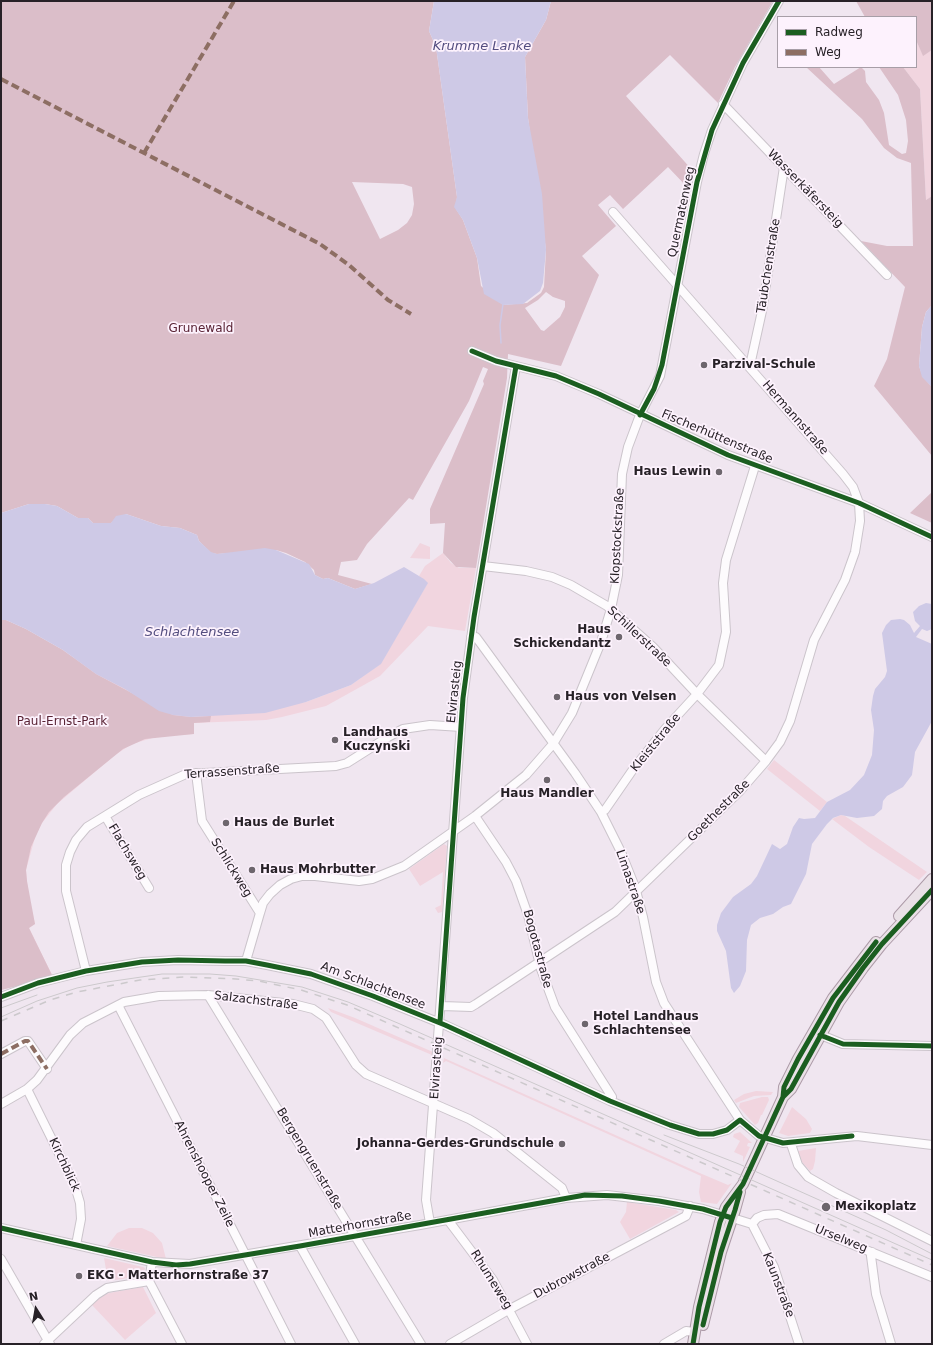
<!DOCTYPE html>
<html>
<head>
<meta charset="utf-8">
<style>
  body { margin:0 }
  #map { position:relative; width:933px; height:1345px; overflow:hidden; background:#f0e6f0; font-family:"DejaVu Sans",sans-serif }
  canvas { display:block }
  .frame { position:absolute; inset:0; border:2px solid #272127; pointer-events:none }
  .legend { position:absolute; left:777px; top:16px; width:140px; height:52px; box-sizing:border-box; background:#fdf2fd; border:1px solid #a79ea7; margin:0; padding:5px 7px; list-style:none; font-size:12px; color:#272127 }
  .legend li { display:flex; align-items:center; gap:8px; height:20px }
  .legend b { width:20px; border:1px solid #a79ea7 }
  .north { position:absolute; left:16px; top:1289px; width:40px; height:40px; -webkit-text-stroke:3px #fdf2fd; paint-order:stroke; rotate:349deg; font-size:11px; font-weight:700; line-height:16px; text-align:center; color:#272127 }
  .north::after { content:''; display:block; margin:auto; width:14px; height:18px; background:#272127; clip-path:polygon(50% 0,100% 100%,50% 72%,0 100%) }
</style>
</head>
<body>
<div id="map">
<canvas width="933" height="1345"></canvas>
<div class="frame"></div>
<ul class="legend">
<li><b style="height:5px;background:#1b5e20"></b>Radweg</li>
<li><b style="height:5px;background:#8d6e63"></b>Weg</li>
</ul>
<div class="north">N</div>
</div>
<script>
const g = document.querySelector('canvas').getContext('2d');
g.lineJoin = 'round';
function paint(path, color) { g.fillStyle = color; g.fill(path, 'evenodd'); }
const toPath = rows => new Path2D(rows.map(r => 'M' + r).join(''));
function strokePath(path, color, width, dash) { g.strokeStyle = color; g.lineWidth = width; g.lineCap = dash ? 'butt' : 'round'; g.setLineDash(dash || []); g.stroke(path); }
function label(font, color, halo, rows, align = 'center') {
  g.font = font + ' "DejaVu Sans",sans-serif'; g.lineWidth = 3.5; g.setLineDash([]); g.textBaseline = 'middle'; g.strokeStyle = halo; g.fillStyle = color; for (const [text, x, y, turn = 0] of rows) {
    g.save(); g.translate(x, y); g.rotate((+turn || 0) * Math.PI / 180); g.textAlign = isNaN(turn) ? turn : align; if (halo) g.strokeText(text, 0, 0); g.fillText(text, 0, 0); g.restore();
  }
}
paint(toPath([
  [916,40,923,55,932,50,932,196,926,200,920,89,903,67,916,67],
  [420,543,430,547,430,559,410,558],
  [443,553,451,563,459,568,476,568,465,631,428,626,380,676,326,706,282,717,266,720,194,723,194,734,159,736,132,744,115,755,57,804,42,823,36,834,26,870,28,894,35,924,29,928,53,977,1,990,1,620,191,717,306,702,351,685,380,664,427,584,419,576,425,566],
  [774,760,827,802,820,811,767,769],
  [841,815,845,816,927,872,919,880,869,847,832,819],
  [444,844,447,846,442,912,438,913,435,908,441,905,443,872,420,886,409,869],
  [328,1008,355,1018,433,1052,432,1055,331,1012],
  [444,1058,702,1174,728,1185,732,1183,717,1204,701,1202,699,1192,701,1176,446,1061,443,1063],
  [756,1091,773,1092,771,1095,754,1096,736,1103,734,1100,744,1094],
  [762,1097,768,1097,769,1100,762,1115,761,1115,758,1123,755,1125,739,1107,740,1103],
  [792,1107,806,1119,812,1129,810,1133,788,1136,779,1133],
  [740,1132,752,1143,748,1143,747,1146,750,1147,743,1162,743,1156,734,1152,740,1141,733,1137,734,1134],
  [816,1148,815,1161,813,1169,810,1171,802,1162,798,1151],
  [627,1202,676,1210,679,1212,630,1239,620,1222,626,1212],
  [129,1228,142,1228,153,1233,162,1243,166,1259,107,1246,117,1233],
  [104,1258,143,1267,145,1268,144,1273,142,1276,108,1281],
  [143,1287,156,1313,125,1340,92,1305,101,1296,109,1293]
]), '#f1d5df');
paint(toPath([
  [1,1,434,1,429,31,436,47,457,197,456,209,463,220,477,258,481,286,503,305,527,303,541,293,544,287,546,250,528,118,525,57,546,20,551,1,773,1,735,67,718,103,670,55,626,96,693,171,687,187,668,167,623,209,610,195,598,205,616,226,582,256,599,275,561,366,508,354,507,378,476,568,456,567,443,553,445,523,430,524,430,509,484,384,483,381,488,369,483,367,469,401,413,500,409,498,367,544,357,560,341,562,338,575,372,584,355,589,328,578,323,579,315,575,314,570,305,562,286,553,276,550,217,554,211,553,199,541,197,535,180,528,161,526,126,514,111,523,93,523,88,518,78,518,57,506,45,504,29,504,1,513],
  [352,182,403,184,412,187,414,204,412,215,407,223,398,230,380,239],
  [546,292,553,297,565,301,565,307,560,317,544,331,541,330,525,308,538,300],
  [856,1,932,1,932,50,923,56,916,40,916,17,865,17],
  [806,67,819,67,834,84,861,67,865,71,866,82,879,100,884,113,889,145,902,154,906,153,908,141,906,120,898,95,879,67,903,67,920,89,926,200,932,196,932,305,926,312,922,327,919,366,923,377,932,387,932,456,874,386,887,359,905,287,861,241,887,246,913,246,911,163,897,158,884,148,862,119],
  [932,492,932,523,910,513],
  [1,620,6,620,26,629,63,650,96,674,173,715,191,717,211,716,210,722,194,723,194,734,145,739,123,749,64,797,49,812,42,823,31,847,26,870,27,881,35,924,29,928,53,977,1,990]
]), '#dbbec9');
paint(toPath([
  [434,1,551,1,546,20,525,57,528,118,542,194,546,250,543,283,540,291,523,304,503,305,484,294,477,258,463,220,454,207,457,197,436,47,429,31],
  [932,305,932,387,922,377,919,366,922,327,926,312],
  [29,504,45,504,57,506,78,518,88,518,93,523,111,523,116,516,126,514,161,526,180,528,197,535,199,541,211,552,217,554,265,548,276,550,309,564,315,575,323,579,328,578,355,589,374,583,404,567,424,579,428,583,381,664,351,685,306,702,265,713,191,717,173,715,159,711,125,689,96,674,63,650,26,629,6,620,1,620,1,513],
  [926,603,932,604,932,629,927,631,922,629,916,637,932,644,931,687,932,721,915,752,912,775,903,787,887,796,883,801,882,809,874,816,857,818,841,815,833,818,827,824,812,844,806,874,791,904,783,907,773,914,760,918,751,925,747,940,746,971,740,986,734,993,731,988,726,951,717,931,717,925,721,913,733,897,751,884,757,876,772,844,780,849,787,844,793,827,799,818,804,819,815,818,827,802,850,790,864,775,872,755,874,730,871,710,873,696,875,689,885,677,887,671,882,633,886,625,891,620,900,619,904,620,910,625,914,633,920,626,915,621,913,612,919,606]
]), '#cec9e6');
strokePath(toPath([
  [501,343,500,325,503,304]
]), '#cec9e6', 1.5);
const minor = toPath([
  [723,104,887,275],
  [472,351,496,361,556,376,599,394,728,455,859,503,932,537],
  [748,364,751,361,762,311,784,167],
  [483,566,526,571,552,577,571,585,607,606,653,647,697,694,766,761],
  [471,637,476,637,575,773,601,812,621,852,635,887,643,917,656,982,664,1003,740,1120,759,1136,783,1143,857,1136,932,1145],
  [196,773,202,821,260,913,246,961],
  [601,812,605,810,634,768,665,729,697,694,719,665,726,632,723,583,726,560,755,466],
  [105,816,149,888],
  [475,816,506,862,516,881,528,915,541,969,555,1007,612,1097,610,1101],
  [260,913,263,903,270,894,280,885,291,879,302,876,315,876,359,881,372,879,404,866,475,816,526,775,553,744,572,713,601,642,611,609,618,575,622,474,628,447,640,415,660,376,697,182,704,154,712,130,743,63,779,1],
  [86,971,66,891,66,865,70,852,76,840,87,827,105,816,139,795,186,774,336,766,347,763,388,737,403,729,430,725,461,727],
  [208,995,421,1344],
  [1,997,38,983,86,971,142,962,178,960,225,961,246,961,267,965,311,974,373,996,445,1025,610,1101,670,1125,699,1134,713,1134,727,1130,740,1120],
  [118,1005,291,1344],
  [442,1006,471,1007,476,1004,615,912,739,792,766,761,780,742,790,721,814,640,845,580,855,552,860,521,859,503,853,487,843,474,613,212],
  [816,1033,843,1044,932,1046],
  [1,1054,25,1041,28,1041,47,1069],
  [27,1089,75,1186,80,1203,81,1219,76,1245],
  [1,1104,27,1089,37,1080,70,1035,83,1023,124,1002,159,996,208,995,293,1004,313,1009,326,1018,356,1065,366,1074,469,1119,493,1133,562,1188,566,1198],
  [791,1144,798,1165,808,1177,836,1193,932,1241],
  [448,1220,493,1280,527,1344],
  [430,1223,426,1200,463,698,474,617,516,366],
  [752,1224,757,1218,764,1215,778,1214,932,1277],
  [1,1228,152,1262,190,1264,420,1225,566,1198,607,1195,659,1201,703,1209,752,1224,774,1267,799,1344],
  [300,1246,355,1344],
  [872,1252,871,1256,876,1294,891,1344],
  [1,1259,50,1344],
  [152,1262,149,1281,182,1344],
  [44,1344,96,1295,107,1288,149,1281],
  [450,1344,510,1309,686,1216,690,1206],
  [664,1344,686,1331,695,1332]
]);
const major = toPath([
  [899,916,932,879],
  [783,1097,784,1087,798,1059,833,998,876,942],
  [703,1325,721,1252,735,1210,740,1192],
  [693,1344,699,1307,720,1222,726,1207,743,1184,783,1097,791,1089,839,1002,863,968,882,944,932,890]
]);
strokePath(minor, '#cbc4cb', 10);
strokePath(major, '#ad9ba8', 12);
strokePath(minor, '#fdfbfd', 8);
strokePath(major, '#eae1e7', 10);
strokePath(toPath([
  [1,1008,37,995],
  [1,1017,37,1001,77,988,107,982,162,974,210,974,236,976,302,987,348,1002,400,1024,932,1260],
  [664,1135,739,1164,886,1230,932,1254]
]), '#ccc9cc', 1);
strokePath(toPath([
  [1,1021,50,1000,77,992,140,980,184,977,236,979,259,981,301,990,347,1005,932,1265]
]), '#ccc9cc', 1.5, [7, 7]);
strokePath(toPath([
  [1,79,320,244,349,265,388,300,411,314],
  [144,153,234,1],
  [1,1054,25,1041,28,1041,47,1069]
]), '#8d6e63', 4, [8, 4]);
strokePath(toPath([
  [472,351,496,361,556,376,599,394,728,455,859,503,932,537],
  [640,415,654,389,662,365,697,182,712,130,743,63,779,1],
  [1,997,38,983,86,971,142,962,178,960,225,961,246,961,267,965,311,974,373,996,445,1025,610,1101,670,1125,699,1134,713,1134,727,1130,740,1120,759,1136,783,1143,852,1136],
  [440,1022,463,698,474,617,516,366],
  [820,1035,843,1044,932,1046],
  [783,1097,784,1087,798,1059,833,998,876,942],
  [1,1228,152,1262,176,1265,190,1264,300,1246,585,1195,622,1196,659,1201,703,1209,732,1218],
  [703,1325,721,1252,735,1210,740,1192],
  [693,1344,699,1307,720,1222,726,1207,743,1184,783,1097,791,1089,839,1002,863,968,882,944,932,890]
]), '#1b5e20', 5);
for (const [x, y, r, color] of [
  [704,365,4,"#6d666d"],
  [719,472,4,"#6d666d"],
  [619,637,4,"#6d666d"],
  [557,697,4,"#6d666d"],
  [335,740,4,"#6d666d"],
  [547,780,4,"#6d666d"],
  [226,823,4,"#6d666d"],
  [252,870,4,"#6d666d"],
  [585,1024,4,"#6d666d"],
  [562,1144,4,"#6d666d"],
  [826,1207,5,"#6d666d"],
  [79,1276,4,"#6d666d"]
]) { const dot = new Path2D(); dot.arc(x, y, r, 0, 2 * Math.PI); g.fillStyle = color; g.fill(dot); strokePath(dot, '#fdf2fd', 1.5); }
label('12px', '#272127', '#fdf2fd', [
  ["Wasserkäfersteig",805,189,46],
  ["Quermatenweg",682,212,-78],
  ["Täubchenstraße",769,266,-81],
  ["Hermannstraße",795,418,49],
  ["Fischerhüttenstraße",717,437,23],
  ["Klopstockstraße",618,536,-87],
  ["Schillerstraße",639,637,43],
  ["Elvirasteig",455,692,-84],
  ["Kleiststraße",656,743,-51],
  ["Terrassenstraße",232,772,-4],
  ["Goethestraße",719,811,-45],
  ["Flachsweg",127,852,59],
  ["Schlickweg",231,868,58],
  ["Limastraße",630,882,71],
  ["Bogotastraße",537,949,75],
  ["Am Schlachtensee",373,986,21],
  ["Salzachstraße",256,1001,7],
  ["Elvirasteig",437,1068,-86],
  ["Bergengruenstraße",309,1159,59],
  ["Kirchblick",64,1165,65],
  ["Ahrenshooper Zeile",204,1174,63],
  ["Matterhornstraße",360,1225,-10],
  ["Urselweg",841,1239,22],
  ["Dubrowstraße",572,1276,-28],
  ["Rhumeweg",491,1280,58],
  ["Kaunstraße",778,1285,69]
]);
label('12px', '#592334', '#fdf2fd', [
  ["Grunewald",201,329],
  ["Paul-Ernst-Park",62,722]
]);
label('bold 12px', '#272127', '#fdf2fd', [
  ["Parzival-Schule",712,365],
  ["Haus Lewin",711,472,"right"],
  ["Haus",611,630,"right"],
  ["Schickendantz",611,644,"right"],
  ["Haus von Velsen",565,697],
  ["Landhaus",343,733],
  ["Kuczynski",343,747],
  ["Haus Mandler",547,794,"center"],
  ["Haus de Burlet",234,823],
  ["Haus Mohrbutter",260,870],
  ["Hotel Landhaus",593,1017],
  ["Schlachtensee",593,1031],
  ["Johanna-Gerdes-Grundschule",554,1144,"right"],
  ["Mexikoplatz",835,1207],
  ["EKG - Matterhornstraße 37",87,1276]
], 'left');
label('italic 13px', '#534d7f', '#fdf2fd', [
  ["Krumme Lanke",482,47],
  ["Schlachtensee",192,633]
]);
</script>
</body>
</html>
